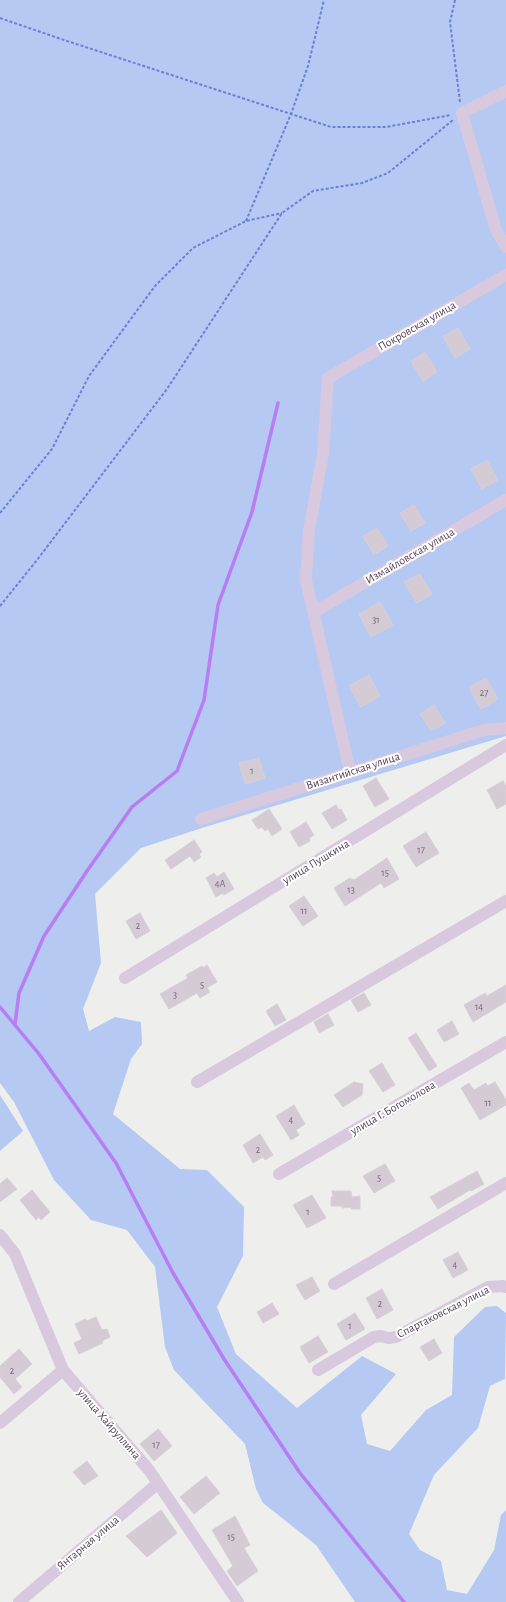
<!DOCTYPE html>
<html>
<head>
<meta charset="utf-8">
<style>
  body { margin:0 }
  canvas { display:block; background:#eeefec }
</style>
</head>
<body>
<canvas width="506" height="1602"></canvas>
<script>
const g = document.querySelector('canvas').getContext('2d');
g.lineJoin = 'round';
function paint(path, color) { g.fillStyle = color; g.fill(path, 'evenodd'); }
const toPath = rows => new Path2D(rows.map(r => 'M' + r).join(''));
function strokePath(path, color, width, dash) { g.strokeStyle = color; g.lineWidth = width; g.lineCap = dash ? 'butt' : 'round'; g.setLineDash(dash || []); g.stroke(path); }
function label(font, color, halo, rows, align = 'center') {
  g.font = font + ' "Alegreya Sans",sans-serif'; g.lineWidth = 4; g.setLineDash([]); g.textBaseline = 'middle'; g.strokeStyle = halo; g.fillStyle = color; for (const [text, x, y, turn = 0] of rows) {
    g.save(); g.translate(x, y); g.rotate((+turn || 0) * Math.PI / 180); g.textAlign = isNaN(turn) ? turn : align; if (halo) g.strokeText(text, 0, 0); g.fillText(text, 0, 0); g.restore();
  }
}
paint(toPath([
  [0,0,506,0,506,736,205,827,141,848,95,894,101,963,83,1009,89,1031,115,1017,141,1022,142,1044,131,1059,113,1114,180,1169,207,1170,244,1207,243,1256,217,1307,236,1354,297,1408,362,1356,396,1374,361,1415,367,1444,390,1451,426,1410,452,1395,454,1337,485,1307,497,1306,506,1313,505,1379,490,1386,478,1428,434,1475,409,1534,420,1550,441,1561,447,1590,467,1594,494,1550,501,1515,506,1510,506,1602,355,1602,316,1545,263,1503,256,1489,245,1444,174,1370,165,1347,155,1267,127,1230,91,1220,54,1180,14,1102,0,1083],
  [0,1095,23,1131,0,1151]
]), '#b5c9f2');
strokePath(toPath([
  [0,1007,39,1054,116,1163,173,1273,224,1359,300,1473,404,1602],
  [15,1024,19,993,44,936,87,871,132,807,177,771,204,700,218,605,252,512,278,403]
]), '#b77ef3', 3.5);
const building = toPath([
  [458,328,470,349,455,358,443,336,458,328],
  [425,352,437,372,423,381,411,361,425,352],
  [487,460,498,480,482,489,471,469,487,460],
  [414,505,425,523,411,531,400,513,414,505],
  [377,528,388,546,374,555,363,536,377,528],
  [420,574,432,594,417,603,404,582,420,574],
  [380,602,393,625,371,637,359,614,380,602],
  [369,675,380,696,361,707,349,686,369,675],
  [486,678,498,699,481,709,469,687,486,678],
  [434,705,445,723,431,731,420,714,434,705],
  [259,758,265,778,245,784,239,763,259,758],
  [376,778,389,799,375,807,363,786,376,778],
  [503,781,506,786,506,804,497,809,487,790,503,781],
  [336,805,339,810,341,809,347,820,332,829,322,813,336,805],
  [269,809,282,829,272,836,268,829,265,831,262,827,258,829,252,820,269,809],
  [306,822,314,835,309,838,310,841,299,847,290,832,306,822],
  [426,832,439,853,416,867,403,846,426,832],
  [194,840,202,852,199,854,201,857,194,862,190,856,171,869,165,860,194,840],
  [387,858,399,879,384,888,381,883,345,906,334,888,350,878,354,880,387,858],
  [224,872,234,889,224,895,223,893,216,897,206,878,214,873,217,877,224,872],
  [304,896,318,916,303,926,289,906,304,896],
  [140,913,150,931,136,939,126,921,140,913],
  [207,965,217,982,207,988,210,992,200,998,197,993,169,1009,160,994,188,978,186,975,202,966,203,968,207,965],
  [506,985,506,1002,473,1022,464,1005,485,993,487,996,506,985],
  [364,993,371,1005,358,1012,351,1000,364,993],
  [277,1004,286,1020,275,1026,266,1011,277,1004],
  [328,1014,334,1025,319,1033,314,1022,328,1014],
  [452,1021,459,1034,444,1042,437,1030,452,1021],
  [416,1033,437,1066,429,1071,408,1038,416,1033],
  [382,1063,395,1085,383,1092,369,1071,382,1063],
  [354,1082,363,1084,362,1095,343,1107,334,1095,354,1082],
  [495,1082,506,1100,506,1105,480,1120,461,1088,469,1083,474,1090,486,1083,487,1086,495,1082],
  [294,1105,305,1124,296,1130,299,1135,291,1140,276,1116,294,1105],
  [260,1134,273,1155,265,1160,263,1157,253,1163,243,1145,260,1134],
  [385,1164,395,1181,374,1193,363,1176,385,1164],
  [477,1171,484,1184,471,1191,470,1190,438,1209,430,1197,477,1171],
  [7,1178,17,1189,0,1202,0,1184,7,1178],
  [32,1190,50,1212,41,1220,39,1217,36,1220,20,1200,32,1190],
  [332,1191,351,1191,352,1197,360,1196,360,1209,351,1209,351,1207,342,1208,342,1206,331,1206,331,1197,333,1197,332,1191],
  [312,1195,326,1218,307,1228,293,1205,312,1195],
  [458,1252,468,1270,453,1278,443,1260,458,1252],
  [312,1277,320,1291,305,1300,296,1285,312,1277],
  [382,1289,393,1310,377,1319,366,1298,382,1289],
  [272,1303,279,1314,263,1323,257,1312,272,1303],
  [355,1313,365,1329,346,1340,337,1324,355,1313],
  [96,1317,102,1330,107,1329,110,1337,102,1341,103,1343,79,1354,74,1343,82,1339,75,1324,85,1319,87,1321,96,1317],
  [318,1336,328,1352,309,1363,300,1347,318,1336],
  [434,1339,442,1353,429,1361,420,1347,434,1339],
  [19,1349,32,1364,15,1379,22,1387,14,1394,0,1377,0,1366,19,1349],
  [158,1429,172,1446,154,1461,140,1444,158,1429],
  [87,1461,98,1476,84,1485,73,1472,87,1461],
  [206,1476,220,1493,194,1514,180,1497,206,1476],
  [161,1510,177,1533,147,1557,126,1536,161,1510],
  [235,1516,250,1545,244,1548,258,1571,237,1586,227,1571,233,1566,212,1530,235,1516]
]);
paint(building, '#d4cbd4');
strokePath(building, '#d8cfd9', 1);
strokePath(toPath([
  [455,0,450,22,460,102],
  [0,18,67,41,331,127,386,127,451,115],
  [246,221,291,114,308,66,324,0],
  [0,513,52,449,89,376,155,286,193,248,246,221,282,213],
  [0,606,37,560,167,389,282,213,313,191,362,183,388,173,453,120]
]), '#6a81d2', 2, [3, 2]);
strokePath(toPath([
  [506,91,462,113,496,230,506,247],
  [314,612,506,500],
  [350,772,306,580,309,530,323,454,328,378,506,275],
  [201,819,484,730,506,728],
  [125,978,506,745],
  [197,1082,506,901],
  [279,1174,506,1042],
  [0,1235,15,1254,63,1370,149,1470,238,1602],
  [334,1284,506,1183],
  [318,1370,374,1337,381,1336,388,1338,396,1337,488,1287,503,1286,506,1287],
  [0,1423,63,1370],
  [19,1602,157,1484]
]), '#d9c9de', 12);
label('10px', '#756579', null, [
  ["31",376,620],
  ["27",484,693],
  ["1",252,771],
  ["17",421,850],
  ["15",385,873],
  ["4А",220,884],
  ["13",351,890],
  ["11",304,911],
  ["2",138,926],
  ["5",202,985],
  ["3",175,995],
  ["14",479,1007],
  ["11",488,1103],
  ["4",291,1120],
  ["2",258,1150],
  ["5",379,1178],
  ["1",308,1212],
  ["4",455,1265],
  ["2",380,1304],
  ["1",350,1326],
  ["2",12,1371],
  ["17",156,1445],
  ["15",231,1537]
]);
label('12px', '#55435b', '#fff', [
  ["Покровская улица",417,326,-30],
  ["Измайловская улица",410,556,-30],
  ["Византийская улица",353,771,-18],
  ["улица Пушкина",316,862,-31],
  ["улица Г. Богомолова",393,1108,-30],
  ["Спартаковская улица",443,1312,-27],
  ["улица Хайруллина",109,1424,49],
  ["Янтарная улица",88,1543,-40]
]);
</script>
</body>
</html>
